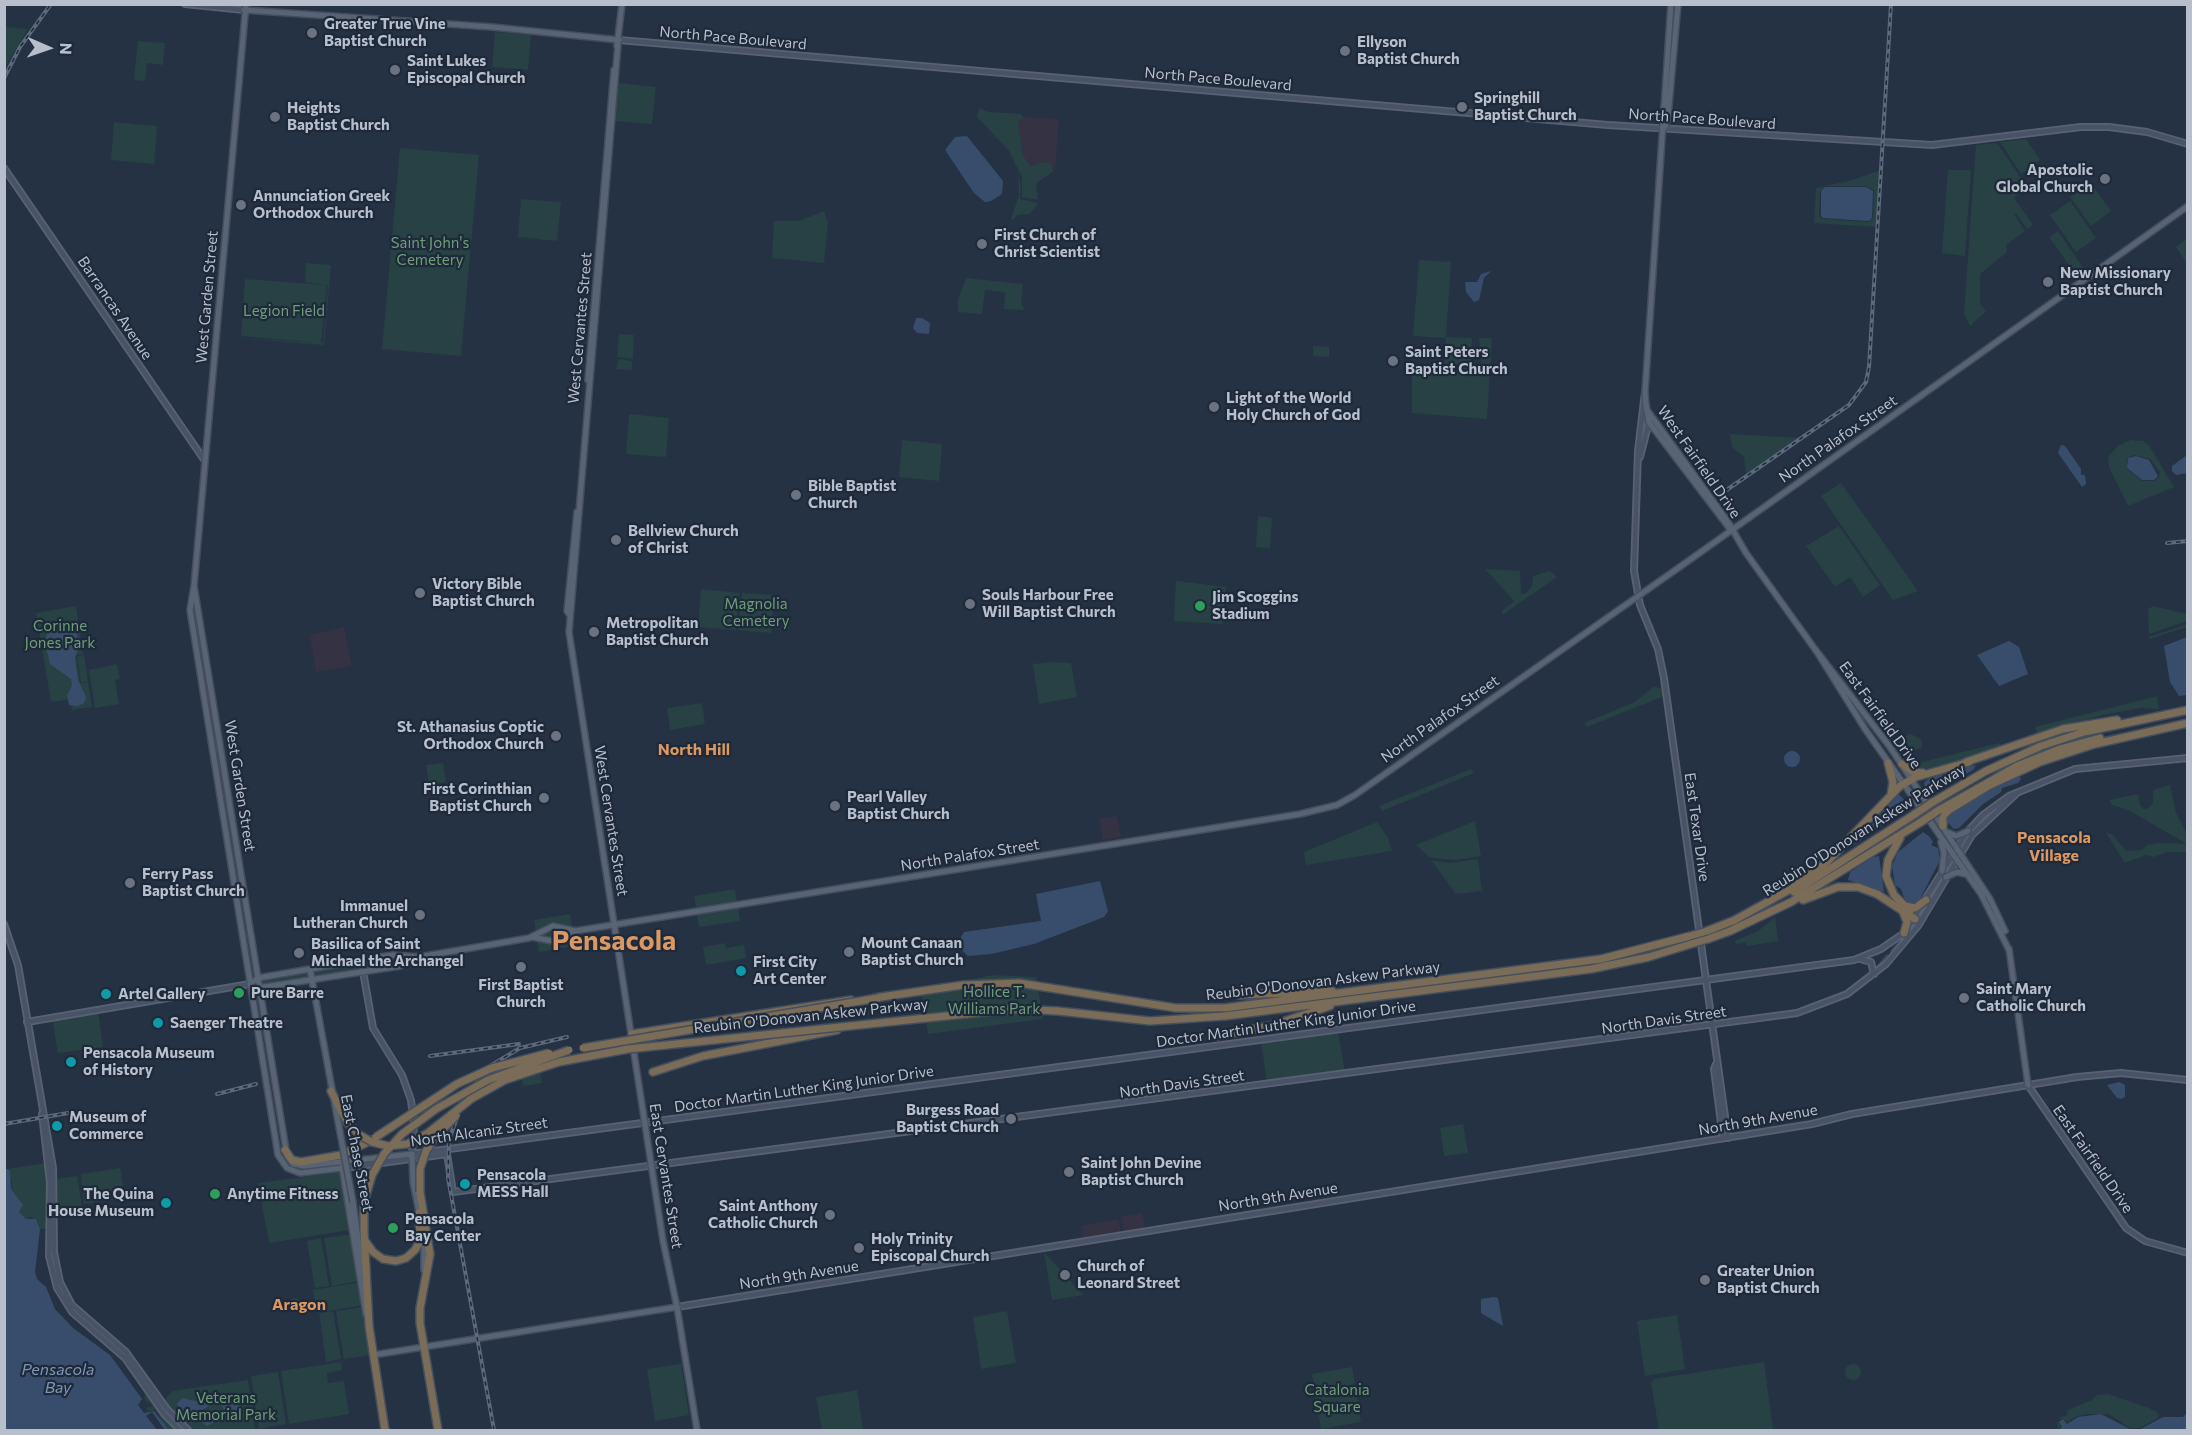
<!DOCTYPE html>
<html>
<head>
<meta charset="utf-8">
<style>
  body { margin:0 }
  #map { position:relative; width:2192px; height:1435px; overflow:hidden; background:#253244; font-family:Commissioner,sans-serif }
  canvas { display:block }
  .frame { position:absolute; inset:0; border:6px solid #b7bfcd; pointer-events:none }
  .north { position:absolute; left:18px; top:18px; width:60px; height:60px; -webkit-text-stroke:4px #1e2939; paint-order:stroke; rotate:92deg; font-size:16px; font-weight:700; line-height:24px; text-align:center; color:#b7bfcd }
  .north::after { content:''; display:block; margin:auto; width:21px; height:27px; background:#b7bfcd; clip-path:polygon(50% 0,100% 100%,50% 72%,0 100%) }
</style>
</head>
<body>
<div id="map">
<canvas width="2192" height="1435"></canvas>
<div class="frame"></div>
<div class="north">N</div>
</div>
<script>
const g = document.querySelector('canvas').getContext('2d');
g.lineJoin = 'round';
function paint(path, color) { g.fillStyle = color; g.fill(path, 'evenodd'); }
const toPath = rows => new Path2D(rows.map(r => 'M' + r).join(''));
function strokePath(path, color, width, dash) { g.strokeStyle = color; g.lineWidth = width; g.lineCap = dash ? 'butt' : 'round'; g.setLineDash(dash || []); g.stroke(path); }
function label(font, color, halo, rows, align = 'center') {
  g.font = font + ' Commissioner,sans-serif'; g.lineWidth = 4.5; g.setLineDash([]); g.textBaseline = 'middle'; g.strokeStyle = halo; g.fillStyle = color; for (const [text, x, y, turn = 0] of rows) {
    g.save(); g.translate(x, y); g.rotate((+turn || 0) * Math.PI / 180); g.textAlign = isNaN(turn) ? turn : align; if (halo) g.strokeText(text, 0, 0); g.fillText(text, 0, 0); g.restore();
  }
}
paint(toPath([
  [1023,117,1059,119,1055,171,1052,164,1044,162,1031,166,1023,155,1017,122],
  [344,627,352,666,316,672,310,635],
  [1117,816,1121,837,1103,840,1099,819],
  [1142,1213,1145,1228,1124,1231,1121,1217],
  [1118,1217,1121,1232,1083,1237,1081,1226,1118,1219]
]), '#353244');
paint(toPath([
  [5,27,28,29,5,67,4,27],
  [495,32,531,35,528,70,492,67],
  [138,41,165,43,163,65,147,63,145,81,134,80],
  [618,83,656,87,652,124,615,121],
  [979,108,988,112,1021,114,1023,117,1018,122,1023,155,1031,166,1044,162,1052,164,1053,172,1039,181,1036,186,1038,200,1022,197,1022,177,1009,151,977,117],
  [114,122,157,126,154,164,111,160],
  [2026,139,2040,160,2021,174,2000,142],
  [1997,143,2027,187,2014,198,2033,225,2027,229,2016,213,2014,214,2025,231,2006,245,2007,252,1980,274,1980,304,1986,311,1970,326,1964,314,1976,145],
  [400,148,479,155,461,356,382,349],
  [1880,170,1877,227,1814,223,1816,188,1853,180],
  [1825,186,1866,186,1874,190,1873,218,1869,222,1823,219,1819,216,1820,191],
  [1948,170,1971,170,1965,256,1942,253],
  [1018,176,1021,184,1020,199,1038,203,1030,214,1017,215,1013,220,1011,219,1019,195],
  [2090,182,2111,211,2091,226,2070,197],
  [521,199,561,202,557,241,518,237],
  [2070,201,2096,238,2076,252,2050,215],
  [824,211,828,222,824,263,772,258,774,221,799,221],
  [2058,231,2086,272,2078,278,2049,237],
  [2187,239,2187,264,2176,247],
  [1419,260,1451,262,1446,337,1472,338,1471,366,1481,365,1479,338,1492,338,1487,419,1412,413,1412,366,1444,368,1446,338,1413,336],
  [306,263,331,265,324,345,240,338,323,343,328,285,305,282],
  [966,278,1023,284,1021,303,1028,315,1025,310,1004,309,1005,292,985,290,982,314,958,312,958,299],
  [245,279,327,285,321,343,241,336],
  [619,334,634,335,633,359,617,357],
  [1313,346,1329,347,1329,357,1313,356],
  [619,359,632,361,632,370,616,369],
  [629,414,669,418,666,457,626,454],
  [1730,434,1801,438,1746,475,1744,457,1732,447],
  [902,440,942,444,939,481,899,477],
  [2131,440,2144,441,2150,447,2174,487,2128,506,2109,467,2108,457,2118,446],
  [2135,455,2150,459,2160,472,2159,477,2154,481,2142,481,2127,469,2127,458],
  [1841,483,1918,591,1893,600,1821,496],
  [1258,516,1272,518,1270,548,1256,547],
  [1839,526,1880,585,1863,597,1850,577,1835,587,1806,546],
  [1485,569,1520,571,1521,594,1526,593,1532,586,1533,577,1539,574,1550,571,1557,577,1502,615,1502,611,1514,601],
  [1176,581,1226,587,1222,624,1174,621],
  [701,589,739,593,736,630,698,627],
  [742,593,774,595,771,633,738,630],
  [76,606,83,654,76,655,80,683,88,682,92,707,72,710,70,699,51,702,36,613],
  [2153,606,2187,614,2187,621,2149,634,2148,609],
  [2187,624,2187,627,2149,639,2149,637],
  [84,654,88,682,81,682,77,657],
  [1053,662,1071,663,1077,697,1039,704,1033,664],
  [117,664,120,679,115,680,119,704,95,708,89,670],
  [1653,687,1663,688,1664,696,1587,727,1584,723,1635,702],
  [2157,696,2159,709,2141,708,2103,715,2037,734,2035,727],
  [702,703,705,724,670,730,667,708],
  [1911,734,1922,740,1922,748,1898,755,1896,751,1907,735],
  [1999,743,2002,747,1981,756,1915,771,1906,766],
  [443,763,446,782,429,785,426,765],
  [1471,769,1474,773,1382,811,1379,806],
  [2170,785,2176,813,2187,834,2187,852,2167,852,2154,857,2146,855,2125,863,2106,833,2112,834,2126,851,2142,850,2147,845,2159,843,2187,844,2130,811,2112,805,2109,800,2138,794,2140,805,2144,809,2149,808,2153,803,2153,790],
  [1475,821,1481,856,1456,860,1434,858,1429,857,1416,845],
  [1377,822,1388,838,1392,851,1306,865,1304,852],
  [1478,859,1482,891,1456,894,1431,860,1449,863],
  [735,889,740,921,699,927,694,896],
  [570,914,575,946,539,952,534,920],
  [1775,917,1778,941,1747,946,1745,942,1737,944,1734,941,1758,931],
  [725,943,726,948,744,945,746,958,706,965,703,947],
  [398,957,410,957,411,960,263,986,262,979],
  [993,975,1036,977,1043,1019,928,1034,921,990],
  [98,1011,103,1047,58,1053,52,1018],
  [1338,1033,1345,1072,1267,1082,1261,1042],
  [540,1072,542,1083,523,1086,522,1077],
  [1463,1124,1468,1153,1444,1156,1440,1128],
  [45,1163,48,1184,47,1229,40,1229,38,1222,31,1217,26,1219,19,1212,23,1206,11,1189,12,1182,7,1169],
  [120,1168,125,1198,84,1204,81,1174],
  [341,1172,350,1230,269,1243,258,1183],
  [77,1176,82,1207,57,1211,56,1179],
  [352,1234,359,1281,332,1286,324,1238],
  [321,1238,329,1286,315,1288,307,1241],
  [1044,1252,1083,1295,1084,1295,1052,1300],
  [361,1282,364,1305,317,1313,313,1290],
  '288 1305a7 7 0 1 1 14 0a7 7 0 1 1-14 0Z',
  [363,1307,370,1355,344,1359,336,1311],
  [333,1311,341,1359,326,1362,319,1313],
  [1007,1311,1016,1363,981,1369,973,1317],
  [1677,1315,1685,1369,1645,1376,1637,1321],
  [341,1362,342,1370,327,1373,328,1383,344,1381,349,1414,289,1424,281,1371],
  [1764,1362,1773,1430,1659,1430,1651,1383,1654,1379],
  [681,1364,689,1415,655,1421,647,1369],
  '1845 1372a8 8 0 1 1 16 0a8 8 0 1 1-16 0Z',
  [1352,1367,1361,1422,1321,1429,1312,1374],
  [278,1372,286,1424,259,1429,251,1376],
  [248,1380,255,1430,192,1430,167,1407,166,1398,172,1391],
  [857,1390,863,1430,822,1430,816,1397],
  [147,1393,164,1417,175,1430,168,1429,155,1410,148,1411,146,1408,153,1406,145,1400,144,1395],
  [2108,1394,2149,1408,2157,1412,2159,1417,2140,1428,2130,1428,2109,1414,2088,1414,2077,1416,2067,1422,2062,1418,2058,1421,2061,1427,2059,1429,2057,1423,2060,1417,2066,1416,2068,1410,2092,1400,2097,1395]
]), '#274145');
paint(toPath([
  [967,136,1003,181,1002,194,991,201,985,202,974,193,945,150,955,137],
  [1825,187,1866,187,1873,191,1872,218,1869,221,1823,218,1821,216,1821,191],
  [1491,271,1484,278,1479,300,1474,302,1466,292,1465,282,1477,282,1481,274],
  [916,318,922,318,930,323,929,334,917,333,913,328],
  [2061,445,2065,446,2081,469,2081,475,2085,475,2086,484,2082,487,2058,453],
  [2187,455,2187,473,2176,475,2172,471,2172,466],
  [2136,456,2149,460,2158,476,2154,480,2142,480,2127,468,2128,458],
  [68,629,77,634,79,647,75,658,78,680,86,697,84,703,78,706,69,705,67,695,72,686,71,679,50,664,45,643,47,633],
  [2187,637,2187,695,2179,696,2170,682,2164,646],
  [2009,641,2019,647,2028,674,1999,686,1977,655],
  '1784 759a8 8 0 1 1 16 0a8 8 0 1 1-16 0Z',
  [1976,765,1973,770,1932,793,1925,787,1924,783,1929,778],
  [2018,775,2021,779,2018,783,2002,788,2001,792,1983,804,1959,828,1954,829,1947,822,1947,816,1957,808],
  [1898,794,1906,801,1906,807,1853,846],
  [1923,832,1930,837,1933,842,1931,845,1938,848,1940,860,1920,899,1912,904,1905,900,1901,889,1895,885,1892,866,1898,852],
  [1879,856,1884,892,1848,880,1850,872,1873,857],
  [1100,881,1108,911,1104,917,1034,944,991,954,968,956,962,950,960,939,964,932,1041,921,1036,894],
  [2119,1082,2125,1085,2125,1097,2121,1099,2117,1098,2107,1085],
  [5,1168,10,1171,11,1189,23,1205,19,1212,26,1219,36,1219,40,1229,35,1272,37,1279,46,1287,55,1309,73,1328,110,1355,142,1399,138,1405,144,1413,154,1411,169,1430,165,1430,152,1412,146,1416,157,1430,5,1430],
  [1494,1297,1498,1298,1503,1326,1481,1313,1481,1299],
  [222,1394,231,1397,241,1406,241,1415,235,1419,218,1421,206,1426,195,1414,180,1409,177,1404,182,1398,200,1402],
  [218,1401,224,1409,206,1417,202,1410],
  [2187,1413,2187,1430,2139,1430,2163,1417,2183,1417],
  [2101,1414,2132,1430,2059,1430,2062,1427,2059,1422,2063,1419,2067,1424,2078,1417]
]), '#384d6c');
strokePath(toPath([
  [1891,951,1912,927],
  [1877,967,1887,955]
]), '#384d6c', 1.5);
const secondary = toPath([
  [185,4,244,10],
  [619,40,1608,125,1932,145,2081,127,2109,127,2147,132,2188,144],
  [4,168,205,461],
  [1645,392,1638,451,1634,571,1640,605,1658,649,1664,678,1728,1138],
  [1640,457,1649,422],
  [4,924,18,965,53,1168,54,1252,60,1282,72,1305,126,1352,167,1409,188,1430],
  [1860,959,1871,962,1874,974],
  [361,960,373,1028,402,1075,411,1100,414,1125,412,1154,1854,960,1881,949,1904,933,1967,832,1983,815,2009,796,2075,769,2188,758],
  [27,1022,250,984],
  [1716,1064,1714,1069,1723,1138],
  [2028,1085,2126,1228,2145,1241,2188,1253],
  [42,1114,50,1182,49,1256,57,1288,72,1312,125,1358,165,1415,180,1430],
  [345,1168,447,1154,453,1192,1797,1013,1847,994,1886,964,1918,926,1972,835,2016,794],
  [677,1307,1812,1124,1852,1114,2077,1077,2121,1073,2188,1080]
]);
const primary = toPath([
  [246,4,194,586,190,610,278,1155,287,1168,300,1173,342,1168],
  [1671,4,1645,392,1646,404,1649,422,1654,429,1730,529],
  [244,10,492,27,619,40],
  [618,44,569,632,663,1241,677,1307,697,1430],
  [617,46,622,4],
  [1665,127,1668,117,1678,4],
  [588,380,614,70],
  [1647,410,1728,522,1746,553,1817,652,1865,729,1981,894,2009,950],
  [194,586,287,1156,293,1164,304,1166,412,1154,413,1182,420,1217],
  [569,614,567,611,577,512],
  [1818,653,1890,747,1990,899,2005,931],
  [1947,832,1956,836,1968,831],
  [1941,842,1944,853,1942,871],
  [1946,877,1957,872,1965,874],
  [532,937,557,942,575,931],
  [2009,949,2028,1085],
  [310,969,339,1127],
  [250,984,258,978,310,969,393,955,419,957,529,938,553,926,575,931,1300,814,1337,805,1355,795,1691,559,2188,206],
  [258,988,400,966,419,957],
  [342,1167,366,1314],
  [353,1202,363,1275],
  [424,1270,424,1238],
  [373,1355,677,1307]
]);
const highway = toPath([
  [1966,762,2063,729,2117,720],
  [1888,763,1893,782,1891,795],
  [1902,764,1913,772,1923,773],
  [1933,802,1986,771,2041,746,2084,732,2188,710],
  [1939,810,2017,766,2060,749,2100,738],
  [1943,826,1943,816,1949,810,1990,785,2040,762,2095,744,2188,723],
  [1900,838,1888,860,1886,876,1894,895,1910,911],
  [1794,892,1915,814],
  [1803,900,1838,887,1858,887,1877,894,1915,919],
  [1905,906,1915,908,1926,900],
  [1903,912,1907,922,1904,933],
  [1733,921,1791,889,1827,862,1900,786,1916,777,1969,762],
  [1707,931,1735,920],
  [1708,939,1730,931,1791,902,1921,822],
  [1239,995,1332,991],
  [874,998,963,985,1019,983,1176,1008,1224,1008,1601,959,1690,936],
  [1225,1016,1591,969,1649,957,1691,944],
  [632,1034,851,1000],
  [1217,1036,1270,1026,1330,1006],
  [653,1072,703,1056,837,1030],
  [331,1091,347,1122],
  [285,1150,292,1160,301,1162,341,1155,374,1139],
  [420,1192,430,1254,420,1308,420,1323,438,1430],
  [364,1231,369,1326,385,1430],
  [366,1242,373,1252,383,1259,396,1261,406,1258,415,1250,420,1241,419,1213]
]);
strokePath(secondary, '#586271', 8);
strokePath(primary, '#434d5d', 8);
strokePath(highway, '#444f5e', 10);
strokePath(secondary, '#485367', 4.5);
strokePath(primary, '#586373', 5);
strokePath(highway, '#7a6c56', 7);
const rail = toPath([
  [4,78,20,47,51,4],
  [1718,496,1849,405,1866,382,1869,367,1891,4],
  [2167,543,2188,541],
  [430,1056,519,1044],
  [217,1094,256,1084],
  [4,1124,68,1113],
  [494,1430,448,1178,449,1140,464,1098,490,1066,520,1048,567,1037]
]);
strokePath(rail, '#5c687b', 4);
strokePath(rail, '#1e2939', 1.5, [4.5]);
const primaryBridge = toPath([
  [339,1127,353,1202]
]);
const highwayBridge = toPath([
  [1915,814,1933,802],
  [1921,822,1939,810],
  [1690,936,1707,931],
  [1691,944,1708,939],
  [583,1048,878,998],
  [347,1122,358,1134,372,1142,388,1146,407,1144,428,1133,471,1099,505,1080,559,1062,628,1049,1014,1009,1058,1011,1150,1021,1225,1016],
  [376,1137,457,1084,492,1068,549,1053],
  [420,1192,420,1169,426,1151,437,1135,456,1116],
  [364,1231,364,1202,372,1175,384,1154,402,1134,436,1109,488,1080,569,1050]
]);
strokePath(primaryBridge, '#434d5d', 8, []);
strokePath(highwayBridge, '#444f5e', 10, []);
strokePath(primaryBridge, '#586373', 5);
strokePath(highwayBridge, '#7a6c56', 7);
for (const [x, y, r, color] of [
  [312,33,6,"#6b7280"],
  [1345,51,6,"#6b7280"],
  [395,70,6,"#6b7280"],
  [1462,107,6,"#6b7280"],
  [275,117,6,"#6b7280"],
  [2105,179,6,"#6b7280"],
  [241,205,6,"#6b7280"],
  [982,244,6,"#6b7280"],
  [2048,282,6,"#6b7280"],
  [1393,361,6,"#6b7280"],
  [1214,407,6,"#6b7280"],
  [796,495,6,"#6b7280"],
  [616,540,6,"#6b7280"],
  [420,593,6,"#6b7280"],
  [970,604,6,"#6b7280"],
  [1200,606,6,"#2e9e5b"],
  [594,632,6,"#6b7280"],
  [556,736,6,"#6b7280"],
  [544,798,6,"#6b7280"],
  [835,806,6,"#6b7280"],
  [130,883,6,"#6b7280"],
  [420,915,6,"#6b7280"],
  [849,952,6,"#6b7280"],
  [299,953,6,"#6b7280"],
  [521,967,6,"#6b7280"],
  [741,971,6,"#0f9aa8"],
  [239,993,6,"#2e9e5b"],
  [106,994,6,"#0f9aa8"],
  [1964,998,6,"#6b7280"],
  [158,1023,6,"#0f9aa8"],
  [71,1062,6,"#0f9aa8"],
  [1011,1119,6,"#6b7280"],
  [57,1126,6,"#0f9aa8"],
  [1069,1172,6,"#6b7280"],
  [465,1184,6,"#0f9aa8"],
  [215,1194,6,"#2e9e5b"],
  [166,1203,6,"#0f9aa8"],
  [830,1215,6,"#6b7280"],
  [393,1228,6,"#2e9e5b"],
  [859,1248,6,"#6b7280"],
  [1065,1275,6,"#6b7280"],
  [1705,1280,6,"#6b7280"]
]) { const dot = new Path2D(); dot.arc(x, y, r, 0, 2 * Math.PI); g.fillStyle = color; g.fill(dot); strokePath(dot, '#1e2939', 2); }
label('bold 15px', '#b7bfcd', '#1e2939', [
  ["Greater True Vine",324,24],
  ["Baptist Church",324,41],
  ["Ellyson",1357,42],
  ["Baptist Church",1357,59],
  ["Saint Lukes",407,61],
  ["Episcopal Church",407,78],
  ["Springhill",1474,98],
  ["Baptist Church",1474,115],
  ["Heights",287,108],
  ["Baptist Church",287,125],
  ["Apostolic",2093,170,"right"],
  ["Global Church",2093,187,"right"],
  ["Annunciation Greek",253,196],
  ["Orthodox Church",253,213],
  ["First Church of",994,235],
  ["Christ Scientist",994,252],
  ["New Missionary",2060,273],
  ["Baptist Church",2060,290],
  ["Saint Peters",1405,352],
  ["Baptist Church",1405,369],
  ["Light of the World",1226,398],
  ["Holy Church of God",1226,415],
  ["Bible Baptist",808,486],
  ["Church",808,503],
  ["Bellview Church",628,531],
  ["of Christ",628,548],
  ["Victory Bible",432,584],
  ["Baptist Church",432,601],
  ["Souls Harbour Free",982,595],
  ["Will Baptist Church",982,612],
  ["Jim Scoggins",1212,597],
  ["Stadium",1212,614],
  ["Metropolitan",606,623],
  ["Baptist Church",606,640],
  ["St. Athanasius Coptic",544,727,"right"],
  ["Orthodox Church",544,744,"right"],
  ["First Corinthian",532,789,"right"],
  ["Baptist Church",532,806,"right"],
  ["Pearl Valley",847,797],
  ["Baptist Church",847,814],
  ["Ferry Pass",142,874],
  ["Baptist Church",142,891],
  ["Immanuel",408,906,"right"],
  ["Lutheran Church",408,923,"right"],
  ["Mount Canaan",861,943],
  ["Baptist Church",861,960],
  ["Basilica of Saint",311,944],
  ["Michael the Archangel",311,961],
  ["First City",753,962],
  ["Art Center",753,979],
  ["First Baptist",521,985,"center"],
  ["Church",521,1002,"center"],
  ["Saint Mary",1976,989],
  ["Catholic Church",1976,1006],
  ["Pure Barre",251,993],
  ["Artel Gallery",118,994],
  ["Saenger Theatre",170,1023],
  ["Pensacola Museum",83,1053],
  ["of History",83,1070],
  ["Burgess Road",999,1110,"right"],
  ["Baptist Church",999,1127,"right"],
  ["Museum of",69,1117],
  ["Commerce",69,1134],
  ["Saint John Devine",1081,1163],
  ["Baptist Church",1081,1180],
  ["Pensacola",477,1175],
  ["MESS Hall",477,1192],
  ["The Quina",154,1194,"right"],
  ["House Museum",154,1211,"right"],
  ["Anytime Fitness",227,1194],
  ["Saint Anthony",818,1206,"right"],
  ["Catholic Church",818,1223,"right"],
  ["Pensacola",405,1219],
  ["Bay Center",405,1236],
  ["Holy Trinity",871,1239],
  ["Episcopal Church",871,1256],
  ["Church of",1077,1266],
  ["Leonard Street",1077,1283],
  ["Greater Union",1717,1271],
  ["Baptist Church",1717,1288]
], 'left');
label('15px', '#b7bfcd', '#1e2939', [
  ["North Pace Boulevard",733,38,5],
  ["North Pace Boulevard",1218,79,5],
  ["North Pace Boulevard",1702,119,4],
  ["West Garden Street",207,297,-85],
  ["Barrancas Avenue",115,308,56],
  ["West Cervantes Street",580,328,-85],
  ["North Palafox Street",1838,439,-35],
  ["West Fairfield Drive",1699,462,55],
  ["East Fairfield Drive",1880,715,54],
  ["North Palafox Street",1440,719,-35],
  ["West Garden Street",240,786,81],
  ["West Cervantes Street",611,821,81],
  ["East Texar Drive",1697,827,82],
  ["Reubin O'Donovan Askew Parkway",1864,830,-32],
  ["North Palafox Street",970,855,-9],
  ["Reubin O'Donovan Askew Parkway",1323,981,-7],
  ["Reubin O'Donovan Askew Parkway",811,1016,-6],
  ["North Davis Street",1664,1020,-8],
  ["Doctor Martin Luther King Junior Drive",1286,1024,-8],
  ["North Davis Street",1182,1084,-8],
  ["Doctor Martin Luther King Junior Drive",804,1089,-8],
  ["North 9th Avenue",1758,1120,-10],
  ["North Alcaniz Street",479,1132,-8],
  ["East Chase Street",357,1153,79],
  ["East Fairfield Drive",2093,1159,55],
  ["East Cervantes Street",666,1176,81],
  ["North 9th Avenue",1278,1197,-9],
  ["North 9th Avenue",799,1275,-9]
]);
label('15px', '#6d9f79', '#1e2939', [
  ["Saint John's",430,243],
  ["Cemetery",430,260],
  ["Legion Field",284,311],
  ["Magnolia",756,604],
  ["Cemetery",756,621],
  ["Corinne",60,626],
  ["Jones Park",60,643],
  ["Hollice T.",994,992],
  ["Williams Park",994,1009],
  ["Catalonia",1337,1390],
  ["Square",1337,1407],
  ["Veterans",226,1398],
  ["Memorial Park",226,1415]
]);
label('bold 16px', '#dc9863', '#1e2939', [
  ["North Hill",694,750],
  ["Pensacola",2054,838],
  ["Village",2054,856],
  ["Aragon",299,1305]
]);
label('italic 16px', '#7d95b6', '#1e2939', [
  ["Pensacola",58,1370],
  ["Bay",58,1388]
]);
label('bold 27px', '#dc9863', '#1e2939', [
  ["Pensacola",614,941]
]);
</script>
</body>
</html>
